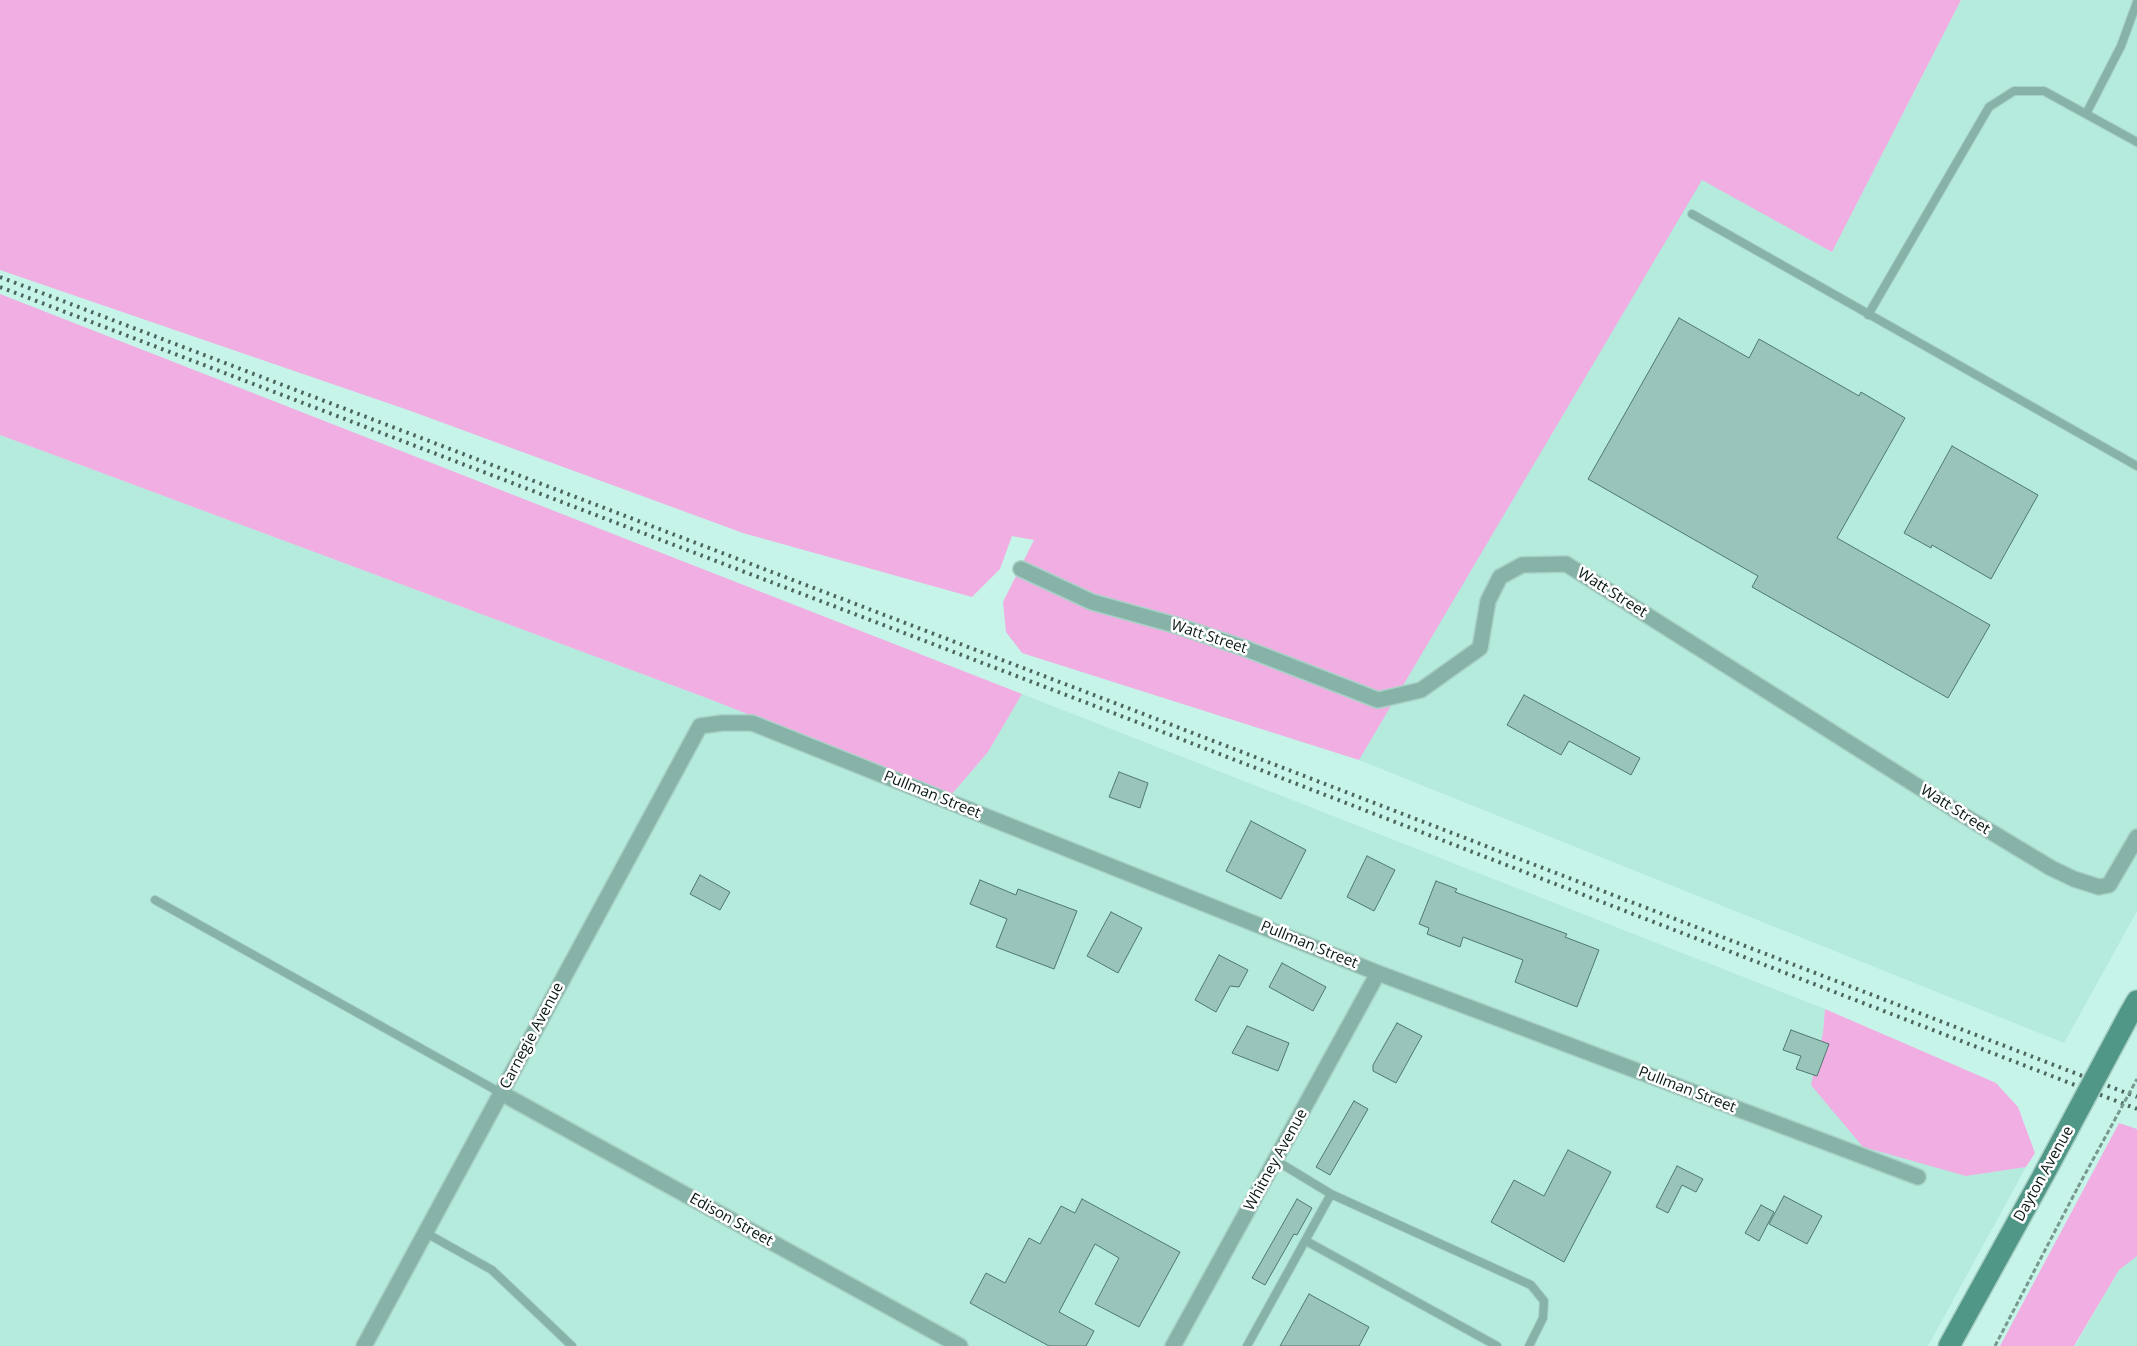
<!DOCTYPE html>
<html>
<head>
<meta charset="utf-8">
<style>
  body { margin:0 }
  canvas { display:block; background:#c7f4e8 }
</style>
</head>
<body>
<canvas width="2137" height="1346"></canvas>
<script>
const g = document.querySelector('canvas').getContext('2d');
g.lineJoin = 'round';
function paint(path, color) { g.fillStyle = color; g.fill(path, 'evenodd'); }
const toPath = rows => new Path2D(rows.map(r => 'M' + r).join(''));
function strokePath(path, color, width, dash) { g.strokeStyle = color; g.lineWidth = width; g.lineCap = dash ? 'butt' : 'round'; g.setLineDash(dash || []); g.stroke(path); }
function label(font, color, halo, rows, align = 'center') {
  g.font = font + ' "Open Sans",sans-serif'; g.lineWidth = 5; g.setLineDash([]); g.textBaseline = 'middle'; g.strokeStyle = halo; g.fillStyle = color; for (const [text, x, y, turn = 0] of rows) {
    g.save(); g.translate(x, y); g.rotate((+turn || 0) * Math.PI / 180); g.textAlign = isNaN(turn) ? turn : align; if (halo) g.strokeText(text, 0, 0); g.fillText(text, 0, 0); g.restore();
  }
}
paint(toPath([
  [1961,0,2137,0,2137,911,2064,1043,1359,760,1702,179,1832,252],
  [0,435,704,697,952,794,988,752,1022,694,1825,1009,1823,1033,1966,1176,2026,1167,1928,1346,0,1346],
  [2137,1256,2137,1346,2075,1346,2119,1270]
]), '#b4ebdc');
paint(toPath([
  [0,0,1961,0,1832,252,1702,180,1359,760,1022,653,1006,632,1003,602,1034,540,1012,536,1000,569,972,597,743,533,408,410,0,270],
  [0,294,1022,694,988,752,952,794,704,697,0,435],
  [1825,1009,1996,1083,2018,1107,2035,1153,2026,1167,1966,1176,1863,1147,1811,1085,1823,1033],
  [2119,1123,2137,1129,2137,1256,2119,1270,2074,1346,2000,1346]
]), '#f0aee3');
const building = toPath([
  [1679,318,1749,358,1759,339,1859,396,1861,392,1905,418,1837,538,1990,625,1948,698,1752,587,1758,576,1588,479,1679,318],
  [1952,446,2038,495,1991,579,1932,545,1931,548,1904,533,1952,446],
  [1524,695,1640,758,1631,775,1569,741,1561,755,1507,725,1524,695],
  [1119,772,1148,783,1140,808,1109,797,1119,772],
  [1251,821,1306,850,1281,899,1226,871,1251,821],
  [1367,856,1395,870,1374,911,1347,897,1367,856],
  [700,875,730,892,720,910,690,894,700,875],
  [980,880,1016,895,1018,889,1077,911,1054,969,996,947,1007,919,970,904,980,880],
  [1436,881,1457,889,1455,892,1567,934,1565,937,1599,950,1577,1007,1515,982,1523,960,1463,937,1460,947,1427,934,1429,928,1419,924,1436,881],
  [1111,912,1142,928,1118,973,1087,956,1111,912],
  [1219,955,1248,970,1239,987,1230,986,1216,1012,1195,1000,1219,955],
  [1282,963,1326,987,1313,1011,1269,987,1282,963],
  [1397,1023,1422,1036,1396,1083,1373,1071,1373,1065,1397,1023],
  [1247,1026,1289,1043,1278,1071,1232,1053,1247,1026],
  [1791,1030,1829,1044,1817,1076,1796,1069,1801,1056,1783,1050,1791,1030],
  [1354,1101,1368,1109,1330,1175,1316,1167,1354,1101],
  [1568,1150,1611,1172,1564,1262,1491,1222,1514,1180,1544,1196,1568,1150],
  [1677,1166,1703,1179,1696,1192,1682,1185,1668,1213,1656,1207,1677,1166],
  [1784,1196,1822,1216,1807,1244,1769,1224,1784,1196],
  [1082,1199,1180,1252,1139,1327,1095,1304,1119,1258,1095,1244,1059,1312,1094,1331,1086,1346,1049,1346,970,1303,986,1273,1005,1283,1029,1238,1040,1244,1061,1206,1075,1213,1082,1199],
  [1297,1199,1312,1208,1297,1235,1294,1234,1265,1285,1252,1278,1297,1199],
  [1761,1205,1774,1212,1759,1241,1745,1233,1761,1205],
  [1309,1294,1369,1327,1359,1346,1280,1346,1309,1294]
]);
paint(building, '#99c4b9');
strokePath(building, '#50796f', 1);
const service = toPath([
  [2086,114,2121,46,2137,2],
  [1692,214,2137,466],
  [1868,315,1989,107,2014,91,2044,91,2137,142],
  [155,900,501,1093],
  [1331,1194,1531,1285,1544,1301,1543,1318,1529,1346],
  [426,1233,492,1270,572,1346],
  [1306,1241,1497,1346],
  [1247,1346,1331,1194,1275,1160]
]);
const minor = toPath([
  [1021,569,1092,602,1175,625,1244,648,1378,700,1421,690,1480,648,1488,601,1500,577,1522,565,1566,564,1963,815,2051,868,2074,879,2099,887,2109,885,2137,837],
  [501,1093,960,1346],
  [364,1346,700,726,722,723,752,723,1378,973,1918,1177],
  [1173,1346,1378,973]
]);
const secondary = toPath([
  [2129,1015,2137,1001],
  [1949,1346,2044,1174]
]);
strokePath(service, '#a8d1c6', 10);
strokePath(minor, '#a8d1c6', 18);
strokePath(secondary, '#a8d1c6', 24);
strokePath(toPath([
  [1995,1346,2078,1187]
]), '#779990', 3, [5, 2.5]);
strokePath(service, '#86b2a7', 8);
strokePath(minor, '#86b2a7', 15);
strokePath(secondary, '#519787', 21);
strokePath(toPath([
  [0,277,1146,715,2137,1097],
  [0,287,1142,724,2137,1109]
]), '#4b665f', 4, [2.5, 5]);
const secondaryBridge = toPath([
  [2044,1174,2129,1015]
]);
strokePath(secondaryBridge, '#a8d1c6', 24, []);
strokePath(toPath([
  [2078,1187,2137,1079]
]), '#779990', 3, [5, 2.5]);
strokePath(secondaryBridge, '#519787', 21);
label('15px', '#071814', '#fff', [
  ["Watt Street",1612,593,32],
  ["Watt Street",1209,637,18],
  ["Pullman Street",932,795,22],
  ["Watt Street",1955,810,32],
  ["Pullman Street",1309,945,22],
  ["Carnegie Avenue",532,1036,-62],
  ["Pullman Street",1687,1090,21],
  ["Whitney Avenue",1276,1160,-61],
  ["Dayton Avenue",2044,1174,-61],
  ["Edison Street",731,1220,29]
]);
</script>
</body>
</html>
